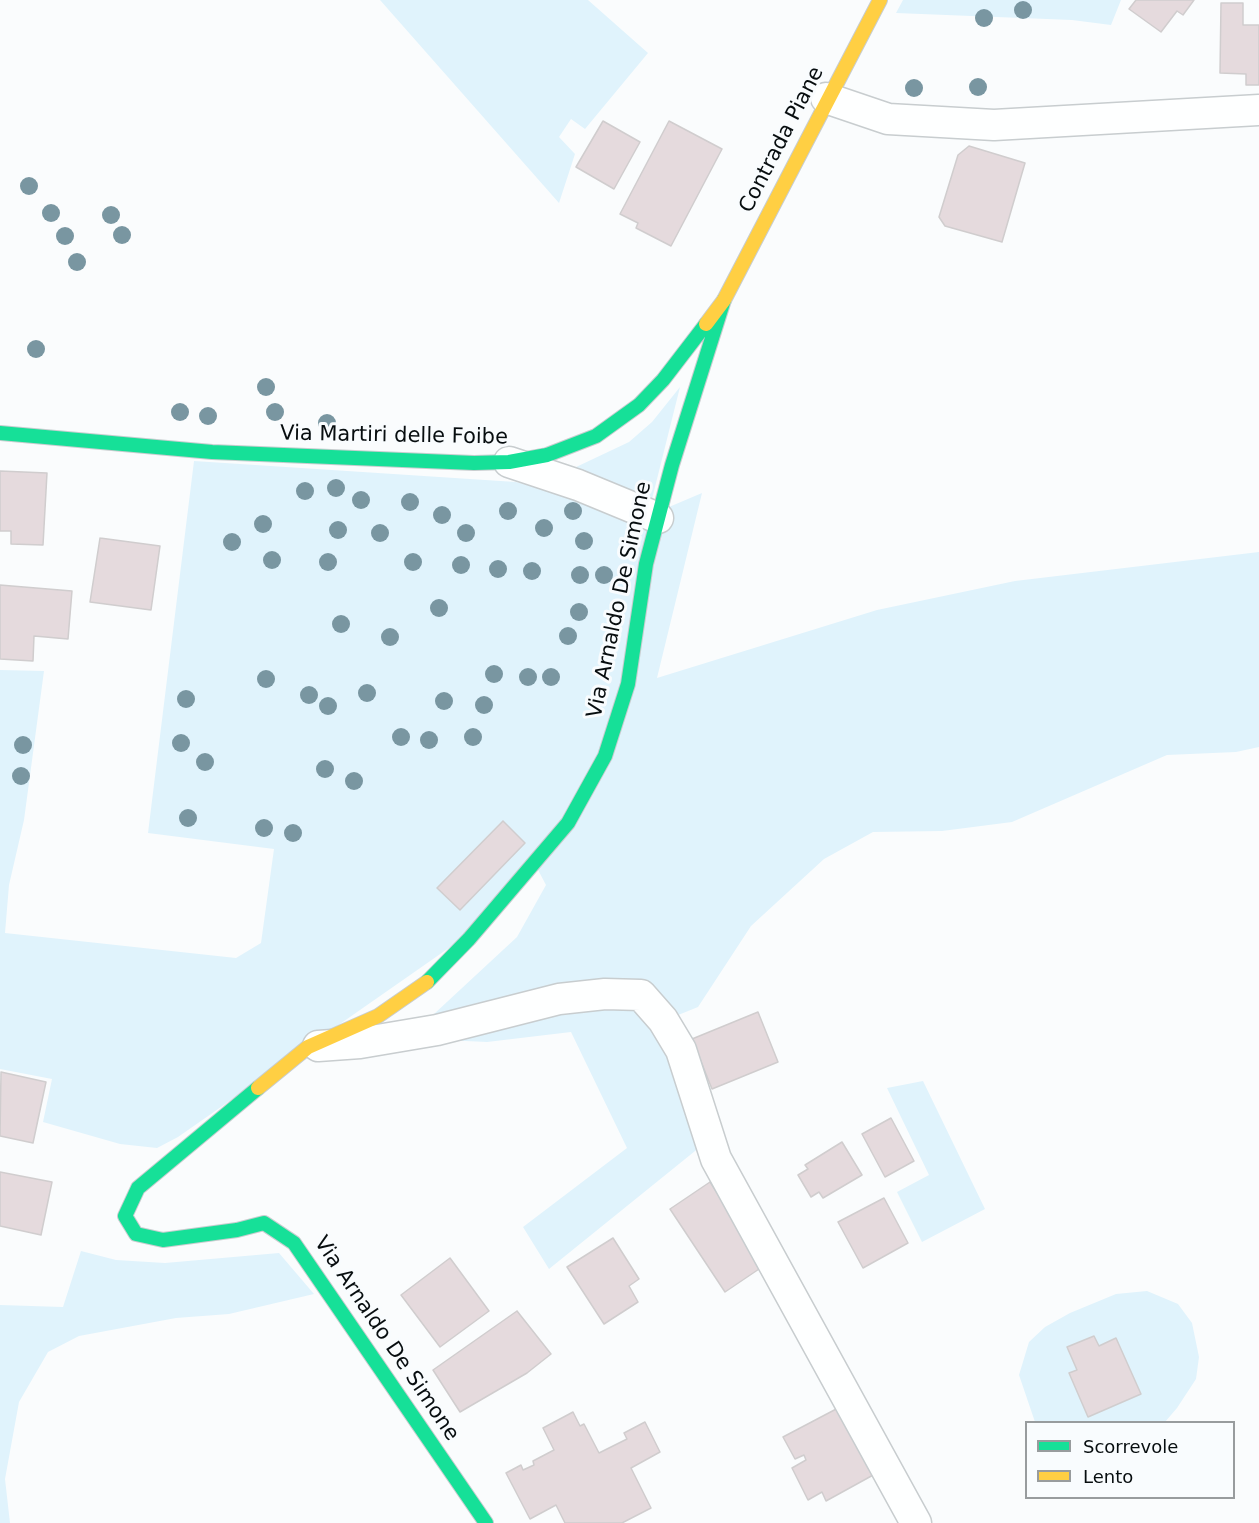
<!DOCTYPE html>
<html>
<head>
<meta charset="utf-8">
<style>
  body { margin:0 }
  #map { position:relative; width:1259px; height:1523px; overflow:hidden; background:#fafcfd; font-family:"DejaVu Sans",sans-serif }
  canvas { display:block }
  .legend { position:absolute; left:1025px; top:1421px; width:210px; height:78px; box-sizing:border-box; background:#f9fcfe; border:2px solid #989c9e; margin:0; padding:8px 10px; list-style:none; font-size:18px; color:#070d0f }
  .legend li { display:flex; align-items:center; gap:12px; height:30px }
  .legend b { width:30px; border:2px solid #989c9e }
</style>
</head>
<body>
<div id="map">
<canvas width="1259" height="1523"></canvas>
<ul class="legend">
<li><b style="height:8px;background:#16e098"></b>Scorrevole</li>
<li><b style="height:8px;background:#ffcf43"></b>Lento</li>
</ul>
</div>
<script>
const g = document.querySelector('canvas').getContext('2d');
g.lineJoin = 'round';
function paint(path, color) { g.fillStyle = color; g.fill(path, 'evenodd'); }
const toPath = rows => new Path2D(rows.map(r => 'M' + r).join(''));
function strokePath(path, color, width, dash) { g.strokeStyle = color; g.lineWidth = width; g.lineCap = dash ? 'butt' : 'round'; g.setLineDash(dash || []); g.stroke(path); }
function label(font, color, halo, rows, align = 'center') {
  g.font = font + ' "DejaVu Sans",sans-serif'; g.lineWidth = 6; g.setLineDash([]); g.textBaseline = 'middle'; g.strokeStyle = halo; g.fillStyle = color; for (const [text, x, y, turn = 0] of rows) {
    g.save(); g.translate(x, y); g.rotate((+turn || 0) * Math.PI / 180); g.textAlign = isNaN(turn) ? turn : align; if (halo) g.strokeText(text, 0, 0); g.fillText(text, 0, 0); g.restore();
  }
}
paint(toPath([
  [380,0,588,0,648,53,585,129,571,119,559,137,575,154,559,203],
  [903,0,1121,0,1111,25,1072,20,896,13],
  [680,387,652,499,616,488,574,468,629,442,652,422],
  [194,461,516,482,587,502,638,527,669,507,702,493,657,678,877,610,1015,581,1259,552,1259,747,1236,752,1167,755,1012,822,942,831,873,832,824,859,751,926,698,1007,656,1024,700,1147,549,1269,523,1227,627,1148,571,1032,487,1042,444,1040,434,1014,517,937,546,885,537,868,456,943,178,1137,157,1148,120,1144,43,1122,52,1079,0,1069,0,670,44,671,24,820,9,885,5,933,236,958,261,943,274,849,148,833],
  [923,1081,985,1209,922,1242,897,1192,929,1175,887,1088],
  [81,1251,116,1260,165,1263,279,1253,314,1294,229,1314,176,1318,79,1336,48,1352,19,1402,5,1479,10,1523,0,1523,0,1305,63,1307],
  [1147,1291,1178,1304,1192,1323,1199,1357,1196,1379,1177,1408,1165,1422,1035,1422,1019,1375,1029,1342,1045,1327,1070,1313,1116,1294]
]), '#e0f3fc');
const building = toPath([
  [1136,0,1194,0,1183,15,1177,11,1161,32,1129,9,1136,0],
  [1221,3,1243,3,1243,25,1259,25,1259,85,1246,85,1246,74,1220,73,1221,3],
  [603,121,640,142,614,189,576,167,603,121],
  [669,121,722,149,671,246,636,228,638,223,620,214,669,121],
  [969,146,1025,163,1002,242,945,226,939,217,958,155,969,146],
  [0,471,47,473,43,545,11,544,11,531,0,531,0,471],
  [100,538,160,546,151,610,90,602,100,538],
  [0,585,72,591,68,639,34,636,33,661,0,659,0,585],
  [503,821,525,843,460,910,437,888,503,821],
  [758,1012,778,1062,712,1089,692,1039,758,1012],
  [1,1072,46,1082,33,1143,0,1136,1,1072],
  [891,1118,914,1161,885,1177,862,1134,891,1118],
  [842,1142,862,1175,823,1198,819,1192,811,1197,798,1175,808,1169,805,1165,842,1142],
  [0,1172,52,1182,41,1235,0,1226,0,1172],
  [710,1182,765,1265,725,1292,670,1209,710,1182],
  [884,1198,908,1243,863,1268,838,1222,884,1198],
  [613,1238,639,1279,629,1286,638,1302,604,1324,567,1267,613,1238],
  [450,1258,489,1311,440,1347,401,1295,450,1258],
  [517,1311,551,1354,527,1373,460,1412,433,1370,517,1311],
  [1094,1336,1099,1346,1116,1338,1141,1394,1088,1417,1069,1373,1077,1370,1067,1347,1094,1336],
  [840,1407,875,1474,826,1501,822,1492,808,1500,792,1468,806,1460,804,1455,795,1459,783,1437,840,1407],
  [573,1412,580,1426,584,1424,599,1453,627,1439,624,1433,645,1422,660,1452,631,1468,651,1508,622,1523,565,1523,556,1505,530,1519,506,1473,521,1465,523,1470,534,1465,533,1461,554,1450,543,1428,573,1412]
]);
paint(building, '#e5dadd');
strokePath(building, '#d0cdce', 1.5);
const street = toPath([
  [826,98,888,119,994,125,1259,110],
  [509,462,578,485,658,518],
  [318,1046,360,1043,437,1030,559,999,605,994,641,995,663,1020,681,1050,716,1159,916,1523]
]);
const fast = toPath([
  [0,433,212,452,474,463,509,462,547,455,596,436,639,405,663,380,706,324],
  [427,982,469,939,568,823,605,756,628,684,646,564,672,465,724,300],
  [258,1088,138,1188,125,1216,136,1234,163,1240,237,1230,264,1223,294,1243,486,1523]
]);
const slow = toPath([
  [706,324,724,300,880,0],
  [258,1088,308,1047,378,1016,427,982]
]);
strokePath(street, '#c8cdcf', 33);
strokePath(fast, '#c8cdcf', 16);
strokePath(slow, '#c8cdcf', 16);
strokePath(street, '#feffff', 30);
strokePath(fast, '#16e098', 14);
strokePath(slow, '#ffcf43', 14);
g.fillStyle = '#7996a1';
for (const [x, y] of [
  [1023,10],
  [984,18],
  [978,87],
  [914,88],
  [29,186],
  [51,213],
  [111,215],
  [122,235],
  [65,236],
  [77,262],
  [36,349],
  [266,387],
  [180,412],
  [275,412],
  [208,416],
  [327,423],
  [336,488],
  [305,491],
  [361,500],
  [410,502],
  [508,511],
  [573,511],
  [442,515],
  [263,524],
  [544,528],
  [338,530],
  [380,533],
  [466,533],
  [584,541],
  [232,542],
  [272,560],
  [328,562],
  [413,562],
  [461,565],
  [498,569],
  [532,571],
  [580,575],
  [604,575],
  [439,608],
  [579,612],
  [341,624],
  [568,636],
  [390,637],
  [494,674],
  [528,677],
  [551,677],
  [266,679],
  [367,693],
  [309,695],
  [186,699],
  [444,701],
  [484,705],
  [328,706],
  [401,737],
  [473,737],
  [429,740],
  [181,743],
  [23,745],
  [205,762],
  [325,769],
  [21,776],
  [354,781],
  [188,818],
  [264,828],
  [293,833]
]) { g.beginPath(); g.arc(x, y, 9, 0, 2 * Math.PI); g.fill(); }
label('21px', '#070d0f', '#f9fcfe', [
  ["Contrada Piane",782,140,-63],
  ["Via Martiri delle Foibe",394,436,1],
  ["Via Arnaldo De Simone",620,600,-78],
  ["Via Arnaldo De Simone",386,1339,56]
]);
</script>
</body>
</html>
